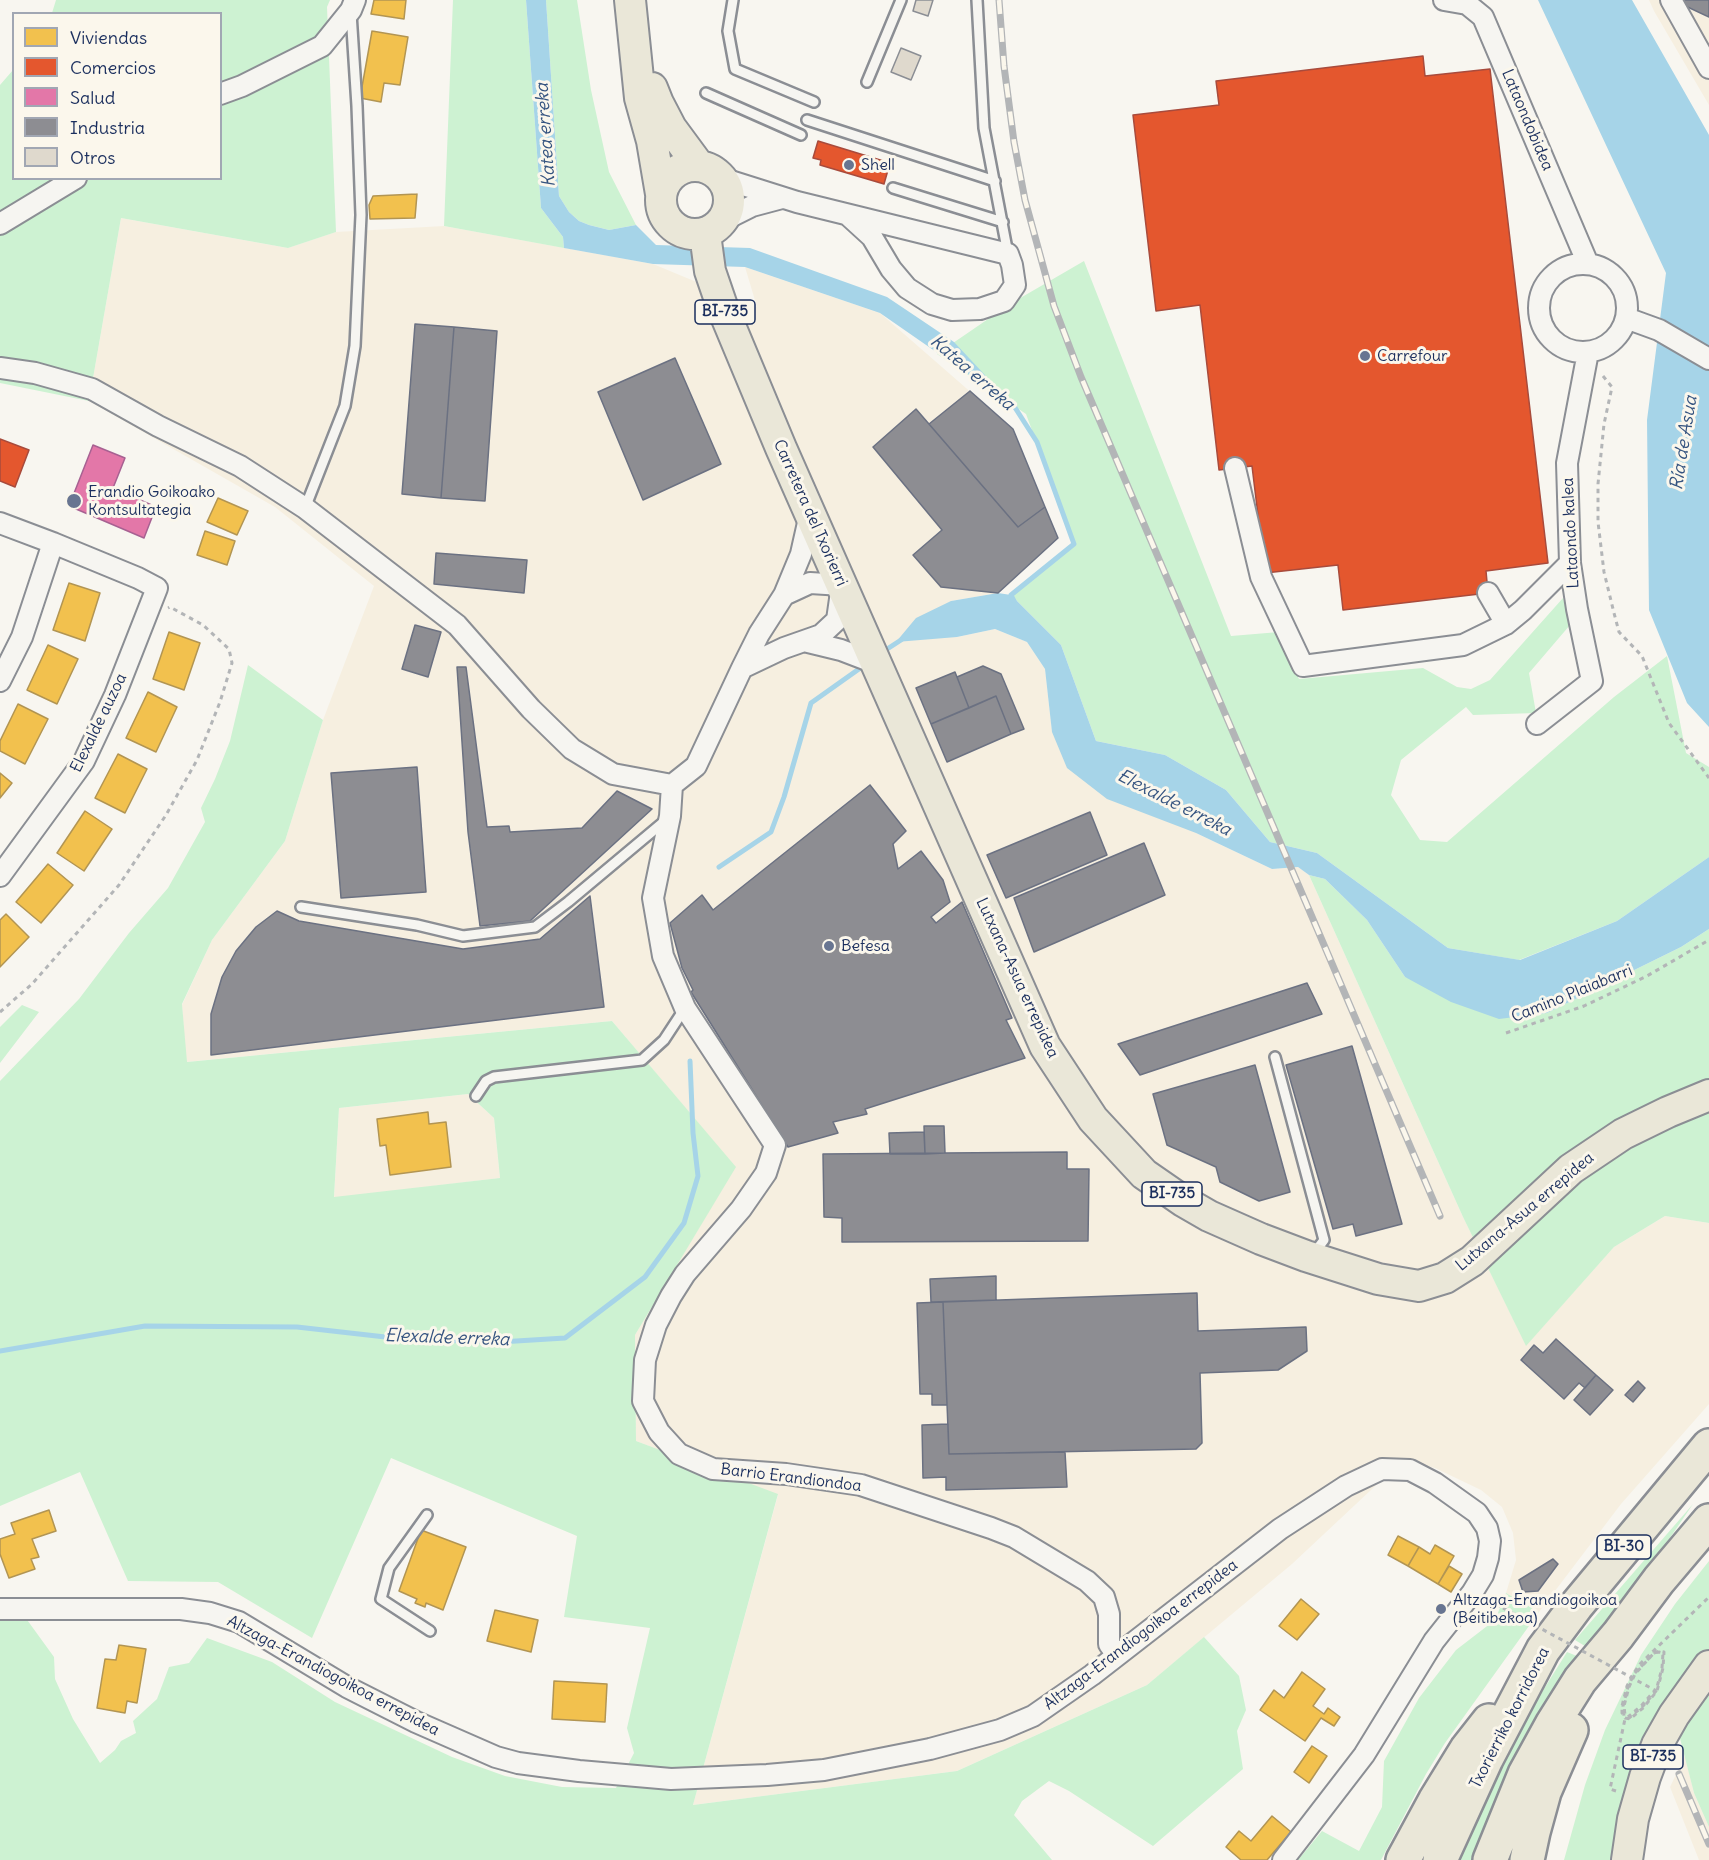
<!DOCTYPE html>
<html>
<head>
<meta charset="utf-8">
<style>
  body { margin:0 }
  #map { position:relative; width:1709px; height:1860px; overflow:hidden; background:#f8f6f0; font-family:Delius,sans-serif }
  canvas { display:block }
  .legend { position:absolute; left:12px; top:12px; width:210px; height:168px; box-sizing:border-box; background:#fbf7ec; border:2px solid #a1a7b3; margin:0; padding:8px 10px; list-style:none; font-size:18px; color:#1b2f5e }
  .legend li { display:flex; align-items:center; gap:12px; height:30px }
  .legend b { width:30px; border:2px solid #a1a7b3 }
</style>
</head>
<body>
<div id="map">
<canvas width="1709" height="1860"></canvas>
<ul class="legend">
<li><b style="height:16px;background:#f2c14e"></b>Viviendas</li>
<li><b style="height:16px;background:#e4572e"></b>Comercios</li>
<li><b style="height:16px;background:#e377a8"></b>Salud</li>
<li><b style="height:16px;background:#8d8d92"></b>Industria</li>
<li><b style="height:16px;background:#dfd9cd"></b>Otros</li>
</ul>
</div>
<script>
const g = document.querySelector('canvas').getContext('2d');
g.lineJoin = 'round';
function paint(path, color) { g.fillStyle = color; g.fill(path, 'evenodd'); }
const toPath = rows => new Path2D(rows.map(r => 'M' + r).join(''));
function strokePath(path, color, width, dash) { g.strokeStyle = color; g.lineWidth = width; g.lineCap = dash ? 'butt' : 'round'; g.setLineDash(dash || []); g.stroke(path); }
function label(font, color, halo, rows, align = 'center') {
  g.font = font + ' Delius,sans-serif'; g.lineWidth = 6; g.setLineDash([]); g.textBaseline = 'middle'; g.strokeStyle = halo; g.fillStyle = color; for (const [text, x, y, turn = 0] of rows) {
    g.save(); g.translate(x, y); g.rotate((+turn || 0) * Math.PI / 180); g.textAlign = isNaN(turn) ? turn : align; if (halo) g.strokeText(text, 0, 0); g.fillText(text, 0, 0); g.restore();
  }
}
paint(toPath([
  [1649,0,1709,0,1709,105,1654,11],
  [121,218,288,248,336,232,444,226,653,264,757,307,745,267,880,313,1013,429,1058,538,998,593,951,601,957,637,995,629,1027,642,1045,669,1052,731,1196,833,1272,869,1298,867,1309,875,1463,1217,1526,1345,1614,1247,1665,1216,1709,1223,1709,1404,1621,1504,1539,1612,1506,1593,1516,1560,1513,1533,1502,1507,1481,1490,1435,1468,1403,1460,1292,1564,1147,1685,957,1771,693,1805,778,1495,636,1441,635,1335,735,1167,612,1021,186,1062,182,1005,212,940,285,841,323,720,374,586,275,507,89,401],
  [468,1094,494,1118,500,1178,334,1198,339,1108],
  [1685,1756,1694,1793,1709,1827,1709,1860,1699,1860,1670,1787]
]), '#f6efe0');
paint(toPath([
  [56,0,330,0,327,7,336,232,288,248,121,218,89,401,0,383,0,85,13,70,14,178,220,178,220,14,52,13],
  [453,0,526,0,541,208,563,237,564,248,444,226],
  [546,0,577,0,591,90,609,172,636,225,609,230,589,225,579,221,569,212,559,196],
  [1084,261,1231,636,1279,632,1299,679,1423,668,1457,687,1471,689,1490,680,1563,598,1570,625,1529,673,1536,713,1473,715,1466,707,1401,760,1391,795,1420,840,1447,842,1614,697,1667,656,1686,753,1709,767,1709,857,1617,921,1519,960,1448,948,1317,853,1270,842,1226,790,1165,755,1096,741,1061,645,1011,595,1074,544,1026,414,937,354,1010,304],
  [248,665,323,720,285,841,212,940,182,1004,187,1062,612,1021,736,1167,635,1335,636,1441,778,1494,693,1805,957,1771,1147,1685,1204,1637,1239,1676,1246,1710,1237,1731,1243,1769,1153,1846,1069,1791,1049,1781,1022,1801,1014,1815,1052,1860,0,1860,0,1614,3,1620,25,1617,54,1657,55,1679,73,1719,100,1763,115,1750,121,1741,136,1733,133,1721,157,1699,169,1667,189,1663,207,1638,272,1662,335,1702,452,1757,505,1776,562,1787,616,1788,634,1753,627,1728,650,1628,564,1617,577,1536,391,1458,312,1638,218,1582,128,1581,80,1472,0,1506,0,1081,79,999,129,933,168,888,205,822,201,808,215,779,230,741],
  [468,1094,494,1118,500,1178,334,1197,339,1108],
  [1309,875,1325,879,1367,920,1405,977,1547,1013,1681,947,1709,929,1709,1223,1665,1216,1614,1247,1526,1346,1463,1217],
  [22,1005,39,1012,0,1063,0,1027],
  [1693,1504,1593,1651,1575,1640],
  [1709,1561,1709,1649,1698,1662,1614,1860,1564,1860,1585,1785,1605,1730,1641,1655,1675,1604],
  [1506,1593,1539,1612,1445,1743,1426,1774,1381,1860,1298,1860,1322,1831,1359,1851,1382,1807,1384,1761,1419,1698,1456,1650,1495,1620],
  [1567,1652,1589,1661,1516,1860,1451,1860,1522,1724],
  [1709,1666,1709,1827,1694,1793,1674,1715]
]), '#cdf2d2');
paint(toPath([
  [526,0,546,0,559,196,569,212,579,221,589,225,609,230,636,225,656,245,750,248,887,297,954,342,1014,406,880,313,745,267,653,264,564,248,563,237,541,208],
  [1538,0,1632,0,1709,135,1709,727,1687,703,1649,610,1647,420,1666,273],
  [998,593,1011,595,1061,645,1096,741,1165,755,1226,790,1270,842,1317,853,1448,948,1520,960,1617,921,1709,857,1709,929,1681,947,1547,1013,1499,1019,1451,1002,1405,977,1367,920,1325,879,1309,875,1298,867,1272,869,1196,833,1107,799,1067,768,1052,732,1045,669,1027,642,995,629,957,637,896,642,916,618,951,601]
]), '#a6d4e8');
const homes = toPath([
  [374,0,406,0,404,19,371,14,374,0],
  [372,31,408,37,400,85,384,83,381,102,360,98,372,31],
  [417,194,415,218,370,219,369,205,373,196,417,194],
  [218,498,248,511,237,535,207,522,218,498],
  [205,531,235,541,227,565,197,555,205,531],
  [69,583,100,593,85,641,53,630,69,583],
  [169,632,200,643,184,690,153,679,169,632],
  [48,645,78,659,57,704,27,690,48,645],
  [148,692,177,707,156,752,126,738,148,692],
  [18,704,48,719,25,764,0,751,0,741,18,704],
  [118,754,147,769,125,813,95,798,118,754],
  [0,773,12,783,0,798,0,773],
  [85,811,112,829,84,871,57,853,85,811],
  [48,864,73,885,41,923,16,902,48,864],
  [6,914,29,937,0,967,0,920,6,914],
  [428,1112,429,1124,446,1122,451,1167,390,1175,386,1145,380,1146,377,1119,428,1112],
  [49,1510,56,1531,32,1539,39,1557,31,1559,35,1569,9,1578,0,1554,0,1539,15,1534,11,1523,49,1510],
  [421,1530,466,1547,443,1610,426,1603,425,1607,415,1603,417,1599,399,1591,421,1530],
  [1398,1536,1419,1547,1408,1566,1388,1555,1398,1536],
  [1435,1545,1454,1556,1438,1584,1408,1566,1419,1547,1430,1554,1435,1545],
  [1449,1566,1462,1574,1451,1592,1438,1584,1449,1566],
  [1301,1599,1319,1614,1297,1640,1279,1626,1301,1599],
  [495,1610,538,1620,531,1652,487,1641,495,1610],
  [119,1645,146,1649,137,1703,127,1701,125,1713,97,1708,105,1659,116,1660,119,1645],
  [1302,1672,1325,1689,1313,1706,1324,1714,1328,1708,1340,1717,1334,1726,1321,1718,1305,1741,1260,1710,1274,1690,1284,1698,1302,1672],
  [554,1681,607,1684,605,1722,552,1719,554,1681],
  [1312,1746,1327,1756,1309,1783,1294,1772,1312,1746],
  [1272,1816,1291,1832,1267,1860,1241,1860,1226,1847,1239,1831,1251,1841,1272,1816]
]);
paint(homes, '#f2c14e');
strokePath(homes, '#b29553', 1.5);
const shops = toPath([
  [1423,56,1425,76,1490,69,1548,563,1486,571,1488,593,1343,610,1338,565,1265,573,1252,466,1219,470,1200,305,1156,311,1133,115,1219,105,1216,81,1423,56],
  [818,141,890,163,884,184,820,165,821,160,813,158,818,141],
  [0,439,29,450,15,487,0,481,0,439]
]);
paint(shops, '#e4572e');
strokePath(shops, '#a84b3c', 1.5);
const health = toPath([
  [93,445,125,458,113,488,156,507,144,538,69,506,93,445]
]);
paint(health, '#e377a8');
strokePath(health, '#a76192', 1.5);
const industry = toPath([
  [1678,0,1709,0,1709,17,1679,3,1678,0],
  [415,324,454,327,441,498,402,494,415,324],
  [454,327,497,331,485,501,441,498,454,327],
  [675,358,721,464,643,500,598,392,675,358],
  [970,391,1013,429,1045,507,1018,527,929,424,970,391],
  [916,409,1018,527,1045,507,1058,538,998,593,941,587,913,555,942,530,873,447,916,409],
  [436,553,527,560,524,593,434,584,436,553],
  [415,625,441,632,428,677,402,669,415,625],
  [983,666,1001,674,1024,729,1011,734,996,696,969,708,957,677,983,666],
  [457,667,466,667,487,827,509,826,510,832,582,828,617,791,652,809,530,921,480,926,468,832,457,667],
  [955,672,969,708,931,724,916,688,955,672],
  [996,696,1011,734,947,762,931,724,996,696],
  [417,767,426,892,341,898,331,773,417,767],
  [870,785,906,831,893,844,898,869,921,851,943,880,950,902,931,917,936,923,962,902,1012,1018,1006,1020,1025,1058,865,1109,867,1114,833,1122,838,1133,788,1147,691,992,693,990,682,968,670,923,702,895,713,910,870,785],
  [1090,812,1107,855,1006,898,987,855,1090,812],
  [1144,843,1165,895,1034,952,1014,898,1144,843],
  [590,896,604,1007,211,1055,211,1014,222,977,236,951,256,927,277,911,299,921,463,949,540,939,590,896],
  [1307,983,1322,1014,1140,1075,1118,1044,1307,983],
  [1352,1046,1402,1224,1356,1236,1353,1224,1333,1229,1286,1065,1352,1046],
  [1255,1065,1290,1192,1259,1201,1220,1182,1216,1167,1167,1145,1153,1094,1255,1065],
  [924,1126,944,1126,945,1153,925,1154,924,1126],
  [924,1132,925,1154,890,1154,889,1133,924,1132],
  [1067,1152,1067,1169,1089,1169,1088,1241,842,1242,842,1218,824,1217,823,1154,1067,1152],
  [996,1276,996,1300,931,1302,930,1279,996,1276],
  [1197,1293,1198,1331,1306,1327,1307,1351,1278,1370,1200,1373,1202,1443,1196,1449,949,1454,943,1302,1197,1293],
  [943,1302,947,1405,932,1405,932,1394,920,1394,917,1303,943,1302],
  [1556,1339,1596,1375,1585,1388,1579,1383,1564,1399,1521,1360,1534,1345,1543,1353,1556,1339],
  [1596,1375,1613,1390,1590,1415,1574,1400,1596,1375],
  [1638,1381,1645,1388,1633,1402,1625,1395,1638,1381],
  [948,1424,949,1454,1065,1452,1067,1487,946,1490,946,1477,923,1478,922,1425,948,1424],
  [1553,1559,1558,1564,1538,1591,1523,1592,1519,1580,1553,1559]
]);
paint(industry, '#8d8d92');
strokePath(industry, '#6b7182', 1.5);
strokePath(toPath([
  [1009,402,1014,406,1037,442,1074,544,1011,595,1014,601],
  [881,653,901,640],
  [719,867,771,832,784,797,811,703,866,664],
  [0,1351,145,1326,297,1327,403,1339,500,1342,565,1338,645,1277,684,1223,698,1176,693,1133,690,1061]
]), '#a6d4e8', 5);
const building = toPath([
  [916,0,933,0,928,16,913,11,916,0],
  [901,48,921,56,911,80,891,72,901,48]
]);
paint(building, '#dfd9cd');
strokePath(building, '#8b8e94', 1.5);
const service = toPath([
  [733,0,728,31,735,69,814,102],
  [977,0,984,128,1008,254],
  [867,82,901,0],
  [706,93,801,135],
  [807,120,995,181],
  [893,188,1003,222],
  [305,508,345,406,355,346,361,215,357,106,351,13],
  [301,907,417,925,463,936,535,927,568,902,666,820],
  [1275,1057,1324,1240,1314,1253],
  [476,1096,486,1081,494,1077,642,1060,664,1040,685,1008],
  [427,1515,389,1568,381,1599,430,1631]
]);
const minor = toPath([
  [1444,0,1467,4,1483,17,1588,264],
  [1671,0,1709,68],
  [220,94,242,86,322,46,351,10,355,0],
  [721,178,797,202,1008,254,1012,265,1015,285,1004,301,980,309,952,310,932,304,907,288,891,269,872,237,849,216],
  [724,220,752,206,782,198],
  [0,224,76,178],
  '1539 308a44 44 0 1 1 88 0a44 44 0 1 1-88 0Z',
  [1626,318,1659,330,1709,359],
  [0,368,35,373,92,389,158,426,240,466,305,508,457,625,531,709,572,749,613,774,672,785,696,766,742,668,759,634,784,595,810,583,842,585,837,620,821,635,784,648,742,668],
  [1235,468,1261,577,1303,666,1463,645,1506,624,1523,610,1570,563],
  [0,523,53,543,138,578,157,588,115,695,84,761,0,876],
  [1488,593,1506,624],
  [784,595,801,554,810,514],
  [804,641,841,650,875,663],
  [0,681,22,637,53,543],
  [1537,724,1592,681,1577,609,1570,563,1567,463,1588,352],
  [672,785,670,816,653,898,663,956,685,1008,775,1145,766,1173,741,1209,685,1274,671,1296,656,1325,645,1360,643,1401,659,1432,679,1454,713,1469,786,1474,861,1485,991,1528,1014,1537,1087,1581,1104,1597,1109,1614,1109,1644,1117,1655],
  [0,1609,181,1609,210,1613,239,1622,347,1687,416,1722,496,1757,518,1763,579,1771,671,1779,767,1775,824,1770,930,1749,1000,1730,1033,1716,1092,1675,1280,1529,1346,1486,1382,1469,1410,1470,1435,1483,1477,1513,1487,1528,1490,1541,1488,1558,1483,1575,1472,1593,1434,1641,1364,1755,1283,1860]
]);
const primary = toPath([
  [630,0,640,98,652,141,661,194],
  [652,88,658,103,671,128,699,166],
  '661 200a34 34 0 1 1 68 0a34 34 0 1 1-68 0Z',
  [705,234,710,271,723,309,781,448,1045,1046,1093,1119,1144,1174,1183,1201,1209,1216,1261,1239,1306,1256,1378,1279,1419,1286,1445,1278,1472,1261,1571,1169,1623,1134,1668,1112,1709,1095],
  [1627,1860,1633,1819,1645,1777,1657,1745,1674,1715,1709,1666]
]);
const motorway = toPath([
  [1403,1860,1435,1801,1467,1749,1489,1721],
  [1440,1860,1486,1759,1543,1650,1576,1606,1709,1446],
  [1490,1860,1525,1774,1553,1723,1580,1680,1618,1635,1659,1580,1709,1521],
  [1527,1860,1533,1832,1544,1792,1571,1730]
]);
strokePath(service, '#8b8e94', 14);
strokePath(minor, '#8b8e94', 24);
strokePath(primary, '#8b8e94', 34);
strokePath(motorway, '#8b8e94', 38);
strokePath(toPath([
  [1603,376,1612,387,1604,424,1598,484,1598,522,1604,572,1614,613,1619,632,1642,656,1669,723,1709,778],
  [0,1012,32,984,119,885,166,815,197,760,220,702,232,663,229,649,203,625,170,607,168,608],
  [1506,1033,1584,1006,1647,976,1709,940],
  [1488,1601,1503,1608],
  [1654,1653,1659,1651,1664,1652,1663,1668,1657,1691,1643,1708,1630,1719,1625,1718,1622,1713,1622,1706,1627,1686,1634,1673,1640,1664,1709,1597],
  [1616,1791,1610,1789,1625,1719]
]), '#b3b5b7', 3, [4.5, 4.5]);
strokePath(service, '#f6f5f1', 9);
strokePath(minor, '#f6f5f1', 20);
strokePath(primary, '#eae7d8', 30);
strokePath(motorway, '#eae7d8', 33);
const rail = toPath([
  [999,0,1004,66,1014,142,1025,200,1054,306,1081,377,1440,1216],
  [1679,1774,1709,1844]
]);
strokePath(rail, '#b3b5b7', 7);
strokePath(rail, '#fbf7ec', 4.5, [14]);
strokePath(toPath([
  [1503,1608,1649,1687,1655,1690,1642,1705,1628,1717,1625,1715,1624,1706,1629,1687,1635,1674,1654,1653,1659,1652,1663,1653,1662,1668,1656,1691,1643,1706,1629,1718,1624,1716,1623,1706,1628,1687,1634,1674,1654,1653]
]), '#b3b5b7', 3, [4.5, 4.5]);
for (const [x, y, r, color] of [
  [849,165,6,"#687591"],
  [1365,356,6,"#687591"],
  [74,501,8,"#687591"],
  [829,946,6,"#687591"],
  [1441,1609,6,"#687591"]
]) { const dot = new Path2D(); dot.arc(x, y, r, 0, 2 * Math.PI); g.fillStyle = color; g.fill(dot); strokePath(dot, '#fbf7ec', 2); }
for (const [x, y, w] of [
  [725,312,60],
  [1172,1194,60],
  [1624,1547,54],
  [1653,1757,60]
]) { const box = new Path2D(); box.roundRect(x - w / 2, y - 12, w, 24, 4.5); g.fillStyle = '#fbf7ec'; g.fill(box); strokePath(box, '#1b2f5e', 1.5); }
label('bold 15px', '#1b2f5e', null, [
  ["BI-735",725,312],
  ["BI-735",1172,1194],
  ["BI-30",1624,1547],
  ["BI-735",1653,1757]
]);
label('16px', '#1b2f5e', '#fbf7ec', [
  ["Lataondobidea",1527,120,67],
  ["Carretera del Txorierri",810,513,66],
  ["Lataondo kalea",1571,533,-93],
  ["Elexalde auzoa",99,723,-64],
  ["Lutxana-Asua errepidea",1017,978,65],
  ["Camino Plaiabarri",1572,994,-22],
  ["Lutxana-Asua errepidea",1525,1212,-40],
  ["Barrio Erandiondoa",791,1478,7],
  ["Altzaga-Erandiogoikoa errepidea",1141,1635,-37],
  ["Altzaga-Erandiogoikoa errepidea",333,1676,28],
  ["Txorierriko korridorea",1510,1718,-63]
]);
label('16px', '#1b2f5e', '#fbf7ec', [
  ["Shell",861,165],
  ["Carrefour",1377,356],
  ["Erandio Goikoako",88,492],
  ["Kontsultategia",88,510],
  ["Befesa",841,946],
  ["Altzaga-Erandiogoikoa",1453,1600],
  ["(Beitibekoa)",1453,1618]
], 'left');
label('italic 18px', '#355480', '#fbf7ec', [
  ["Katea erreka",546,135,-94],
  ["Katea erreka",972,373,41],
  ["Ría de Asua",1684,443,-81],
  ["Elexalde erreka",1174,803,27],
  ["Elexalde erreka",447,1338,2]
]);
</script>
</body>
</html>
